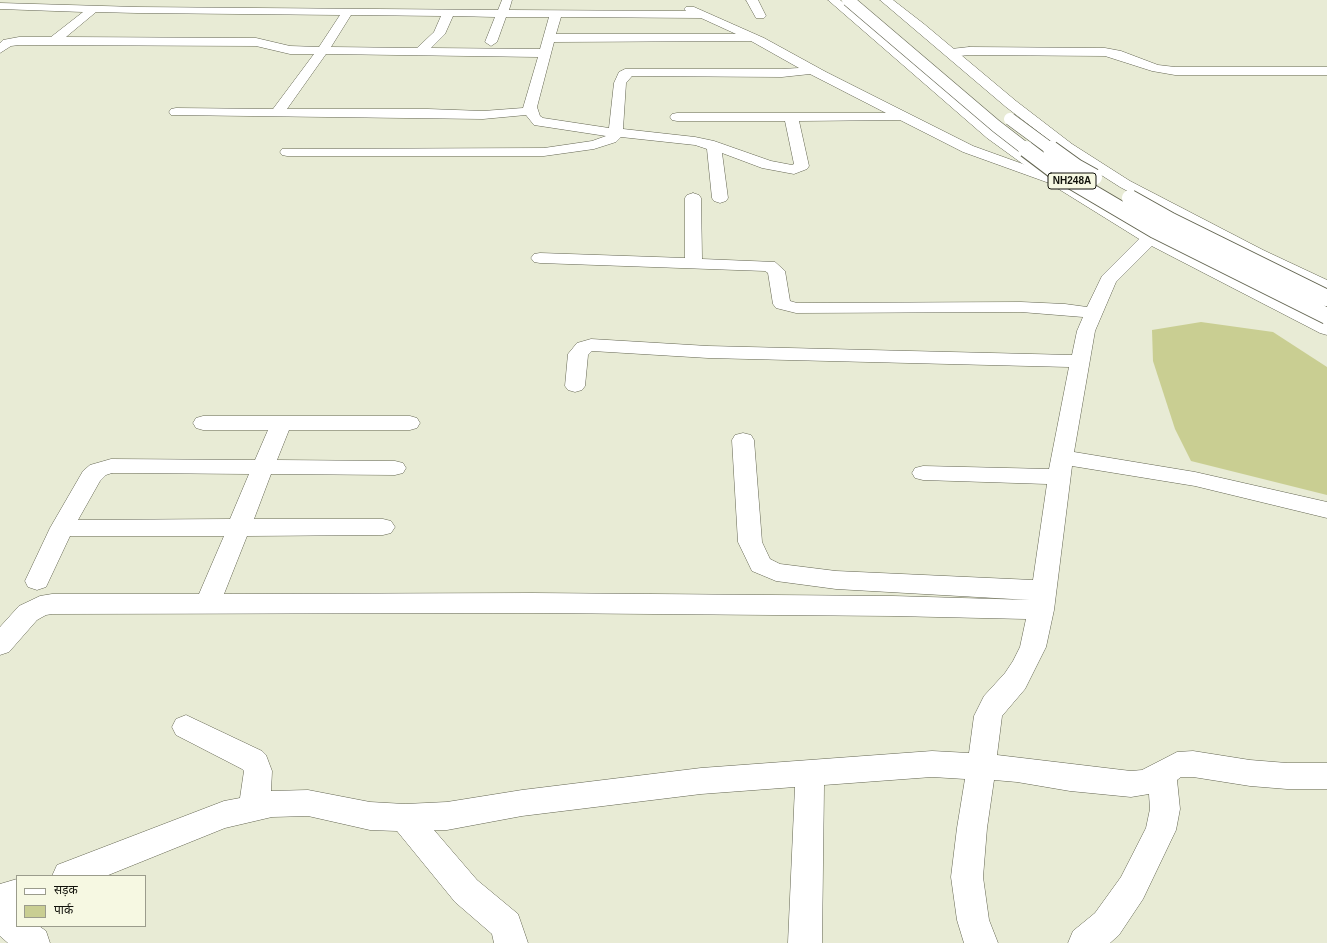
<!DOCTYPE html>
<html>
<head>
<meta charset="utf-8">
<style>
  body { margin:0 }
  #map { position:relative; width:1327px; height:943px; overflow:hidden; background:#e8ebd5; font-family:Arial,"Noto Sans Devanagari",sans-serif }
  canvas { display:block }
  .legend { position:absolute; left:16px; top:875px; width:130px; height:52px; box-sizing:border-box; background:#f6f8e2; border:1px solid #9b9c8c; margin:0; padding:5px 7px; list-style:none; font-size:12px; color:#12130c }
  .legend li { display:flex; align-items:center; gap:8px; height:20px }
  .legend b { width:20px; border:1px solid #9b9c8c }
</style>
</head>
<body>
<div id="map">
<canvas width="1327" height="943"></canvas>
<ul class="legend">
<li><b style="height:5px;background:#fff"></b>सड़क</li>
<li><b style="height:11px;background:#c9ce92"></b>पार्क</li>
</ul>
</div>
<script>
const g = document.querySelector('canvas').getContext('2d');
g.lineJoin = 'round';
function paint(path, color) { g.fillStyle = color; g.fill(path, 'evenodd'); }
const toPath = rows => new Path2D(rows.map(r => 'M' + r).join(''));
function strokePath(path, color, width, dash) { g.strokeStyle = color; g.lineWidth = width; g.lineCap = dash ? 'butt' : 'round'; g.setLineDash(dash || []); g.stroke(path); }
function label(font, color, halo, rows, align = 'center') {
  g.font = font + ' Arial,sans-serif'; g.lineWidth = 3.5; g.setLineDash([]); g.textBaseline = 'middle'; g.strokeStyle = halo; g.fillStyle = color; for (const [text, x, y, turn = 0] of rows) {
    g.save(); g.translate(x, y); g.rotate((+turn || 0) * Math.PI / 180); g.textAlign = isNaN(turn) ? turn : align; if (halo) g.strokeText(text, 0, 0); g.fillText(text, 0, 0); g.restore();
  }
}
paint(toPath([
  [1201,322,1273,332,1327,367,1327,495,1191,461,1175,429,1153,361,1152,330]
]), '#c9ce92');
const minor = toPath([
  [502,0,512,0,509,10,686,11,684,9,686,7,694,7,764,38,826,72,973,146,1059,177,1062,180,1059,183,1049,183,963,152,900,120,799,121,809,166,807,169,794,174,762,168,722,153,728,198,726,201,720,203,714,201,712,198,707,149,695,145,621,137,616,142,594,149,544,156,287,156,282,155,280,152,282,149,544,148,592,141,606,136,534,125,526,115,483,119,171,115,169,112,171,109,176,108,273,109,314,54,290,54,256,46,19,45,11,46,0,53,0,43,3,40,19,37,51,37,83,12,0,9,0,3,137,7,498,10,502,0],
  [96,12,137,13,340,15,319,47,290,46,256,38,66,37,96,12],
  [351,15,441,16,434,32,417,48,331,47,351,15],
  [453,16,495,17,485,42,491,46,497,42,506,17,549,17,540,49,431,48,445,34,453,16],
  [561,17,701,18,736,34,556,34,561,17],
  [751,41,799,68,782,69,625,69,619,72,614,83,609,128,543,118,540,116,537,107,554,42,751,41],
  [326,54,538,57,523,108,483,111,428,109,287,109,326,54],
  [810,74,886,113,677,113,672,114,670,117,672,120,677,121,785,121,794,164,792,165,771,161,714,141,695,137,623,129,626,83,632,76,782,77,810,74],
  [746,0,758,0,766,16,764,18,756,18,746,0],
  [969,47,1105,48,1121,51,1158,65,1175,67,1327,67,1327,75,1175,75,1152,71,1105,56,969,55,951,57,945,53,951,49,969,47],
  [693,193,699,195,701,198,702,259,775,262,785,271,790,301,797,303,1021,302,1065,304,1087,307,1102,276,1144,234,1164,224,1170,222,1176,224,1178,227,1176,230,1156,242,1116,282,1095,331,1074,452,1195,472,1327,502,1327,518,1195,486,1072,466,1054,610,1046,647,1025,689,1002,716,997,755,1131,771,1142,770,1177,752,1193,751,1250,760,1287,763,1327,763,1327,789,1287,789,1250,786,1193,777,1181,777,1177,780,1180,809,1176,830,1143,899,1119,935,1110,943,1068,943,1073,931,1095,913,1121,877,1146,828,1150,809,1149,794,1131,797,1070,791,1017,782,994,780,987,828,983,877,989,920,998,943,964,943,957,920,951,877,957,828,965,779,932,777,824,785,822,943,788,943,795,787,701,794,522,816,447,830,434,830,477,880,518,914,528,943,494,943,492,934,455,902,397,831,370,830,308,816,272,817,225,828,106,876,52,876,57,865,224,801,240,798,244,771,242,769,176,735,172,727,176,719,186,715,262,751,266,755,272,771,271,791,308,790,370,802,405,804,447,802,522,790,701,768,932,751,969,753,974,716,984,696,1005,673,1013,661,1020,647,1026,619,893,616,532,613,52,614,46,615,37,620,9,652,0,655,0,627,19,606,40,596,52,594,199,594,224,536,70,536,46,587,37,590,28,587,25,581,50,528,83,471,90,465,111,459,255,460,268,430,203,430,196,428,193,423,196,418,203,416,410,416,417,418,420,423,417,428,410,430,289,430,277,460,395,461,403,463,406,468,403,473,395,475,271,474,254,519,383,519,391,521,395,527,391,533,383,535,247,536,224,594,532,593,893,596,1030,600,836,589,776,581,752,571,738,542,732,440,735,435,743,433,751,435,754,440,762,542,770,559,780,564,836,571,1033,580,1047,484,923,480,915,478,912,473,915,468,923,466,1049,469,1069,367,708,358,592,351,588,355,585,386,582,390,575,392,568,390,565,386,568,354,577,343,591,339,708,346,1072,355,1077,331,1083,317,1021,312,796,313,776,308,773,304,768,273,765,271,540,263,534,262,531,258,534,254,540,253,685,258,685,198,687,195,693,193],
  [112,473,131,473,249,474,230,519,78,520,100,481,106,475,112,473],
  [17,879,17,926,39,926,46,931,50,943,8,943,0,936,0,884,17,879]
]);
const major = toPath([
  [828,0,840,0,997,132,1059,177,1156,234,1327,322,1327,335,1320,333,1144,242,1049,183,987,138,828,0],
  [880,0,893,0,924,24,1016,101,1072,144,1130,181,1263,250,1327,280,1327,292,1251,258,1120,187,1062,150,1006,107,880,0]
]);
strokePath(minor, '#636551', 1);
strokePath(major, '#636551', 1);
paint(minor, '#fff');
paint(major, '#fff');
const highwayBridgeFar1 = toPath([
  [848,0,996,126,1027,150],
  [1010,119,1052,150]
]);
const highwayBridge = toPath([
  [1026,149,1055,171,1155,230,1327,316],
  [1051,149,1076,167,1094,177],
  [1130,198,1171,221,1327,298]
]);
strokePath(highwayBridgeFar1, '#636551', 13, []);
strokePath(highwayBridge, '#636551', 18, []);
strokePath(highwayBridgeFar1, '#fff', 12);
strokePath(highwayBridge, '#fff', 16);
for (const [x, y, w] of [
  [1072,181,48]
]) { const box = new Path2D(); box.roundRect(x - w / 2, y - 8, w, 16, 3); g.fillStyle = '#f6f8e2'; g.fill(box); strokePath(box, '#12130c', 1); }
label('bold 10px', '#12130c', null, [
  ["NH248A",1072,181]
]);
</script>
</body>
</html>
